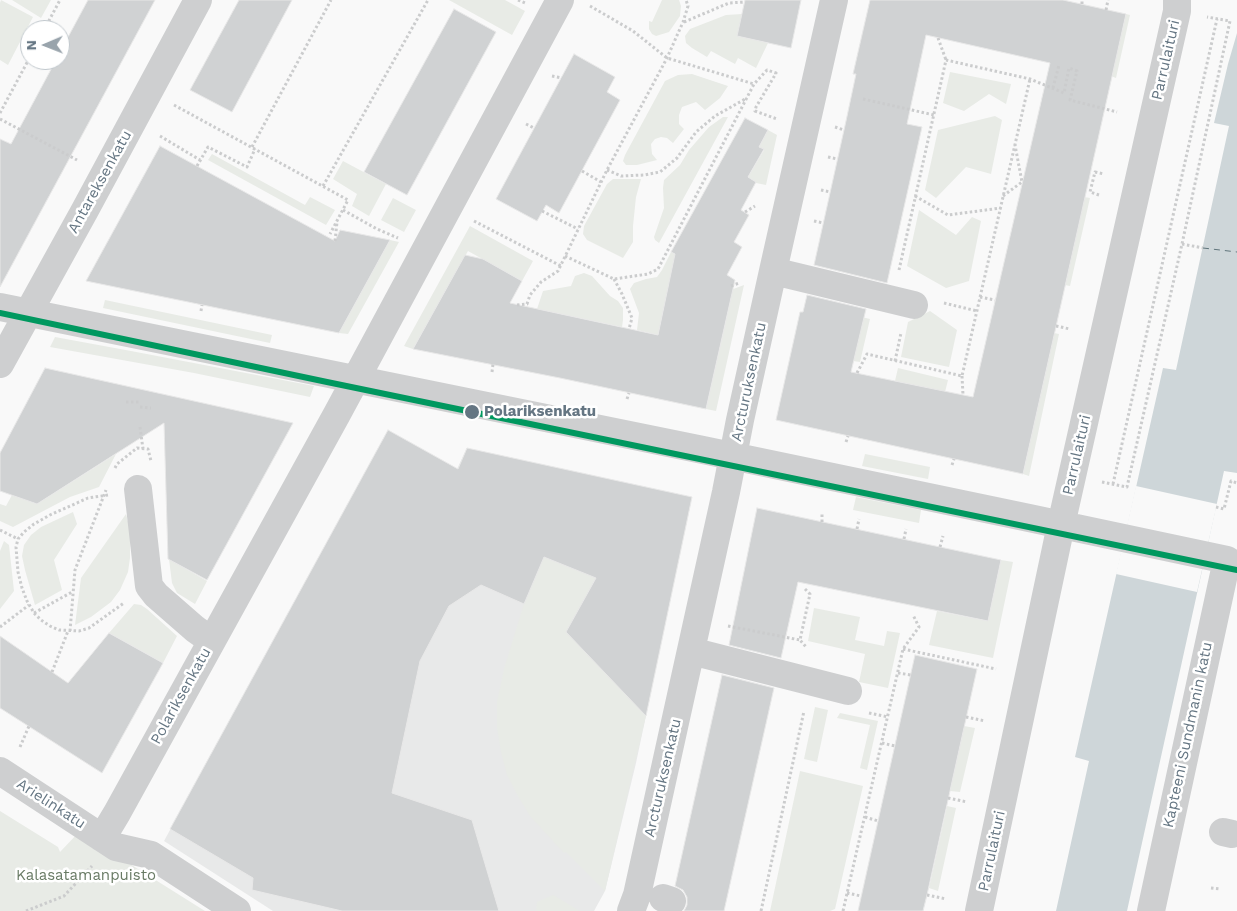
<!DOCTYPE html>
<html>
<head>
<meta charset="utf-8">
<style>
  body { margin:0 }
  #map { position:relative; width:1237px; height:911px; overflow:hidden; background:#f9f9f9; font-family:"Work Sans",sans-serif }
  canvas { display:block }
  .north { position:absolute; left:20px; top:20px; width:50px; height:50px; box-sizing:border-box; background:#fff; border:1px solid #c1c8cd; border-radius:50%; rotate:269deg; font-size:14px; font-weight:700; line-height:20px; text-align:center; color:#657683 }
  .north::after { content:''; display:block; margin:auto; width:18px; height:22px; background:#99a4ac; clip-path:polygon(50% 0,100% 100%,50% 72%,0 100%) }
</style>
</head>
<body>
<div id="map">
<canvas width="1237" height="911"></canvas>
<div class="north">N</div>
</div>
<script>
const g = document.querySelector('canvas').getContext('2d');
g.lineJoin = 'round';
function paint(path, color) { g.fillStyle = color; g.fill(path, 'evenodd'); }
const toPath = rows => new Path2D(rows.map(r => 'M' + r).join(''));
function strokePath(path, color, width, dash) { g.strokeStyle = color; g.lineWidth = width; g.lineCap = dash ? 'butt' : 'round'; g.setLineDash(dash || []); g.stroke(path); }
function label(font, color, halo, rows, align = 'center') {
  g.font = font + ' "Work Sans",sans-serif'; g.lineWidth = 5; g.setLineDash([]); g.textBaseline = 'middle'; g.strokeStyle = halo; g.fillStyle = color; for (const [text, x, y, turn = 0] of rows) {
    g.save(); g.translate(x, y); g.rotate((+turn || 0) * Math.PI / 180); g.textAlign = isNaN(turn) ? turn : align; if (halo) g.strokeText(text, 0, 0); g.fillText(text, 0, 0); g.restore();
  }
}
paint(toPath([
  [388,430,457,469,467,448,692,497,636,763,605,891,594,911,273,911,164,841]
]), '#e8e9e9');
paint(toPath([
  [1,0,33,17,8,65,0,60,0,3],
  [12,0,51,0,41,18],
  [449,0,505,0,525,11,512,35],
  [662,0,679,0,681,6,680,16,669,32,656,36,652,34,649,29,649,21,652,22],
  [742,14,738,36,768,43,756,68,738,58,735,64,711,51,707,57,692,48,686,43,685,36,690,29,726,15],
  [1126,14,1130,15,1116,78,1111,76],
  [950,72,1011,84,1006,104,989,94,964,111,943,103],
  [692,74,728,86,720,98,705,110,696,102,682,107,679,115,679,124,684,129,673,143,667,138,661,137,655,139,651,144,652,154,657,160,637,165,626,165,623,161,625,155,665,81,678,75],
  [995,116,1002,120,991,174,966,167,936,198,925,190,938,130],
  [723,117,728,117,659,243,655,240,654,237,664,208,663,188,664,180,680,165,689,150,709,127],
  [768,130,777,135,766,185,756,183,756,182,748,177,764,150,759,147],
  [212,154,305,205,310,197,335,210,326,225,208,160],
  [343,161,386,184,369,216,352,206,357,194,333,179],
  [613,179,641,179,636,197,633,226,633,242,623,258,587,240,583,234,584,226,607,184],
  [1084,197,1090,198,1070,286,1065,285],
  [393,198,416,210,404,232,381,220],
  [919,210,956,235,972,217,981,221,969,281,946,288,907,266],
  [470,226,533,261,522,281,468,251,413,349,404,346],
  [390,240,399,242,348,334,339,333],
  [671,252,684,259,669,285,658,335,637,330,639,313,630,289,634,283,646,279,657,277,662,270],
  [584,273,592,276,610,296,618,301,623,308,623,320,622,327,537,309,543,291,571,286,575,276],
  [744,285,716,411,706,409,731,298,728,291],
  [105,300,272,335,270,343,103,308],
  [930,311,957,330,949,367,901,357,908,322],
  [845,313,870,319,860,362,853,361],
  [1054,333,1059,334,1029,476,1023,474],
  [55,337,131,351,314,386,310,397,194,373,50,347],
  [898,368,948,380,945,392,895,381],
  [116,454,99,487,70,497,13,527,0,521,0,504,6,506,12,495,37,504],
  [865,454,930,467,928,479,862,466],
  [856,497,921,510,919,523,853,510],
  [73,512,77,524,54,560,62,590,35,605,25,570,22,556,24,545,31,535,41,527],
  [126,514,130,529,130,558,128,572,120,590,111,602,91,617,75,625,81,578],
  [4,541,9,545,14,591,0,609,0,551],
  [541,556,596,578,566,632,646,716,605,891,566,852,564,853,530,816,518,796,507,775,501,752,497,728,497,702,504,669,524,604,535,578],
  [169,559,207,581,195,604,177,593,172,583],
  [1001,560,1013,562,993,658,929,645,937,611,988,621],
  [134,604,141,605,147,609,177,636,163,663,109,633],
  [814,608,860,617,855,640,884,646,887,631,900,633,888,688,859,682,865,654,808,641],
  [815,707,828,710,817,762,804,759],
  [840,713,878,721,867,770,860,768,870,725,837,718],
  [964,726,975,728,960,792,950,791],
  [800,771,863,786,835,909,830,911,770,911],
  [947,806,956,808,938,891,929,888],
  [0,811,58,847,60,852,79,832,205,911,0,911],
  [553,895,580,911,536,911,537,902]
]), '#e8ebe6');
paint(toPath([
  [1237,33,1237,473,1224,471,1127,911,1056,911,1089,761,1075,757,1163,368,1176,370,1229,126,1214,123,1228,64]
]), '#ced6d9');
paint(toPath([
  [1136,486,1217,504,1197,592,1116,574]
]), '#f9f9f9');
strokePath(toPath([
  [1203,248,1237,252]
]), '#60757c', 1, [6, 5]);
const building = toPath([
  [88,0,155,0,0,287,0,139,11,144,56,60,60,60,60,52,88,0],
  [239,0,292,0,232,112,190,90,239,0],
  [745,0,801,0,791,48,737,36,745,0],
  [870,0,1063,0,1126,14,1023,474,776,420,800,312,803,312,807,295,866,309,851,372,973,397,1050,63,926,35,907,124,922,127,887,283,814,265,846,121,856,74,853,74,870,0],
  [454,9,496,32,407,195,364,172,454,9],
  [574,54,615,77,607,92,620,100,559,213,546,205,537,221,496,199,574,54],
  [745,118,768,130,759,147,764,149,748,177,756,182,741,210,749,215,734,242,742,247,727,275,735,280,706,409,560,378,413,349,465,255,483,259,522,281,510,303,658,335,675,254,671,252,745,118],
  [160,146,335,241,340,230,390,240,339,333,86,281,160,146],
  [45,368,293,423,207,580,168,559,164,423,37,504,0,491,0,453,45,368],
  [388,430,458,469,467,448,692,497,646,716,566,632,596,578,544,557,524,604,481,585,449,606,420,661,392,793,472,820,499,911,342,911,252,890,253,878,170,829,388,430],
  [757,508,1001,560,988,621,798,582,781,658,729,645,757,508],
  [109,633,163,663,102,773,0,708,0,636,68,683,109,633],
  [915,655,977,669,927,895,923,911,858,911,915,655],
  [722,675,774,688,724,911,684,911,687,905,687,897,683,890,675,886,722,675]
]);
paint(building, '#d0d2d3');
strokePath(building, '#e8e8e8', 1);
strokePath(toPath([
  [518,0,525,3],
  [1082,4,1082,0],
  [590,6,633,31,667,58,754,84],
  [1106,10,1108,0],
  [684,22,729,3,745,2],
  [44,30,60,0],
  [938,38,946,60],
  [552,76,562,78],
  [1053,88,1059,65],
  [863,99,934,115],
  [174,105,348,200,330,234],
  [0,113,30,57],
  [0,119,77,160],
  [526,124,534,128],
  [835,127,844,130],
  [160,136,200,160],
  [252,147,331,0],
  [828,157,837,159],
  [197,166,208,147,247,167,255,149],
  [607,170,621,176,644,175,660,172,677,158,696,132,715,116,747,98],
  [582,171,601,182],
  [323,186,428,0],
  [821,190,830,192],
  [1099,195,1090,192,1095,172,1104,174],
  [915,196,948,215,1001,208],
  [1003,196,1022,182,1015,145],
  [343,210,377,229,398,238],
  [542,211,578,229],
  [745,212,755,206],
  [474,221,561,266],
  [814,221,823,223],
  [335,241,337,222],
  [1182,244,1203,248],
  [565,256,614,279,648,274,658,269,754,84,767,70,776,73,775,75,756,107,755,111,777,119],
  [899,270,946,60,1030,79,1064,93,1069,68,1077,71,1070,100,1117,112],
  [614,279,622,294,632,318,629,329],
  [731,286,739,283],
  [980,297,995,300],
  [944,303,977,311],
  [517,305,527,304,530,295,541,282,558,271,607,170,667,58,683,22,688,6,686,0],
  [201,311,202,305],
  [1056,326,1070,329],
  [895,361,901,333],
  [492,372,493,364],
  [857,373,867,354,962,376,1030,79],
  [962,376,963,395],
  [627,399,629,393],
  [126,402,140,402],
  [140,407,151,408],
  [140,427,143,449],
  [846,442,848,436],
  [952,465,954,459],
  [115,468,117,464,137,448,148,449,151,461],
  [1102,482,1127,487,1182,244,1230,21,1207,17],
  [1113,484,1217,19],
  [108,495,88,498,50,515,34,524,24,532,18,539,16,547,18,572,22,588,27,601,34,613,41,620,50,626,59,630,79,631,89,628,124,603],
  [1216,507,1224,509,1231,481,1237,483],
  [822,522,822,512],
  [857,529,859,519],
  [0,530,18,539],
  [904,539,906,529],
  [940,547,943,536],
  [805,589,810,594,800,640,807,648],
  [34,613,72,592],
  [728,626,800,640],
  [0,627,29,605],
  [70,631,75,570,106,490],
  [903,649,996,669],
  [52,672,68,631],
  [898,673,911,675],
  [869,713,888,717],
  [966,717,985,721],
  [882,743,895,746],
  [20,747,29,726],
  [948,798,967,802],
  [865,817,878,821],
  [1211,888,1220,889],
  [847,893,861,896],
  [927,895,946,899],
  [26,911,64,896,92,866],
  [761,911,804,711],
  [843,911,903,649,919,627,913,615]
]), '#cbcccd', 3, [2.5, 2.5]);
strokePath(toPath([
  [773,271,914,305],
  [0,307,703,450,1029,518,1227,560,1237,566],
  [0,364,85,210,198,0],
  [138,489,149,586,156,595,195,629,212,641],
  [691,651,848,691],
  [0,771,116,847,151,855,237,911],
  [1223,832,1232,834],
  [102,838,117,813,337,414,560,0],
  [663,898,672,901],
  [631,911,637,895,674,727,726,492,740,420,773,271,834,0],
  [979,911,1061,525,1177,11,1177,0],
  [1151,911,1227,560]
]), '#cecfd0', 28);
strokePath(toPath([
  [0,313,327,382,1237,570]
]), '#00985f', 6);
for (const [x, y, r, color] of [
  [472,412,8,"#657683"]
]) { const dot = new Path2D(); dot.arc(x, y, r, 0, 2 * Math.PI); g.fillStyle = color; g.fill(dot); strokePath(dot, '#fff', 2); }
label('15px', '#657683', '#fff', [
  ["Parrulaituri",1166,60,-77],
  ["Antareksenkatu",100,182,-61],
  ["Arcturuksenkatu",749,382,-78],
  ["Parrulaituri",1077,455,-77],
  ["Polariksenkatu",181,696,-61],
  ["Kapteeni Sundmanin katu",1188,735,-78],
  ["Arcturuksenkatu",663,778,-77],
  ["Arielinkatu",51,804,33],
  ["Parrulaituri",992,851,-78]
]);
label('bold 15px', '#657683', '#fff', [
  ["Polariksenkatu",484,412]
], 'left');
label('15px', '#687a64', '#fff', [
  ["Kalasatamanpuisto",86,876]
]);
</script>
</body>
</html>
